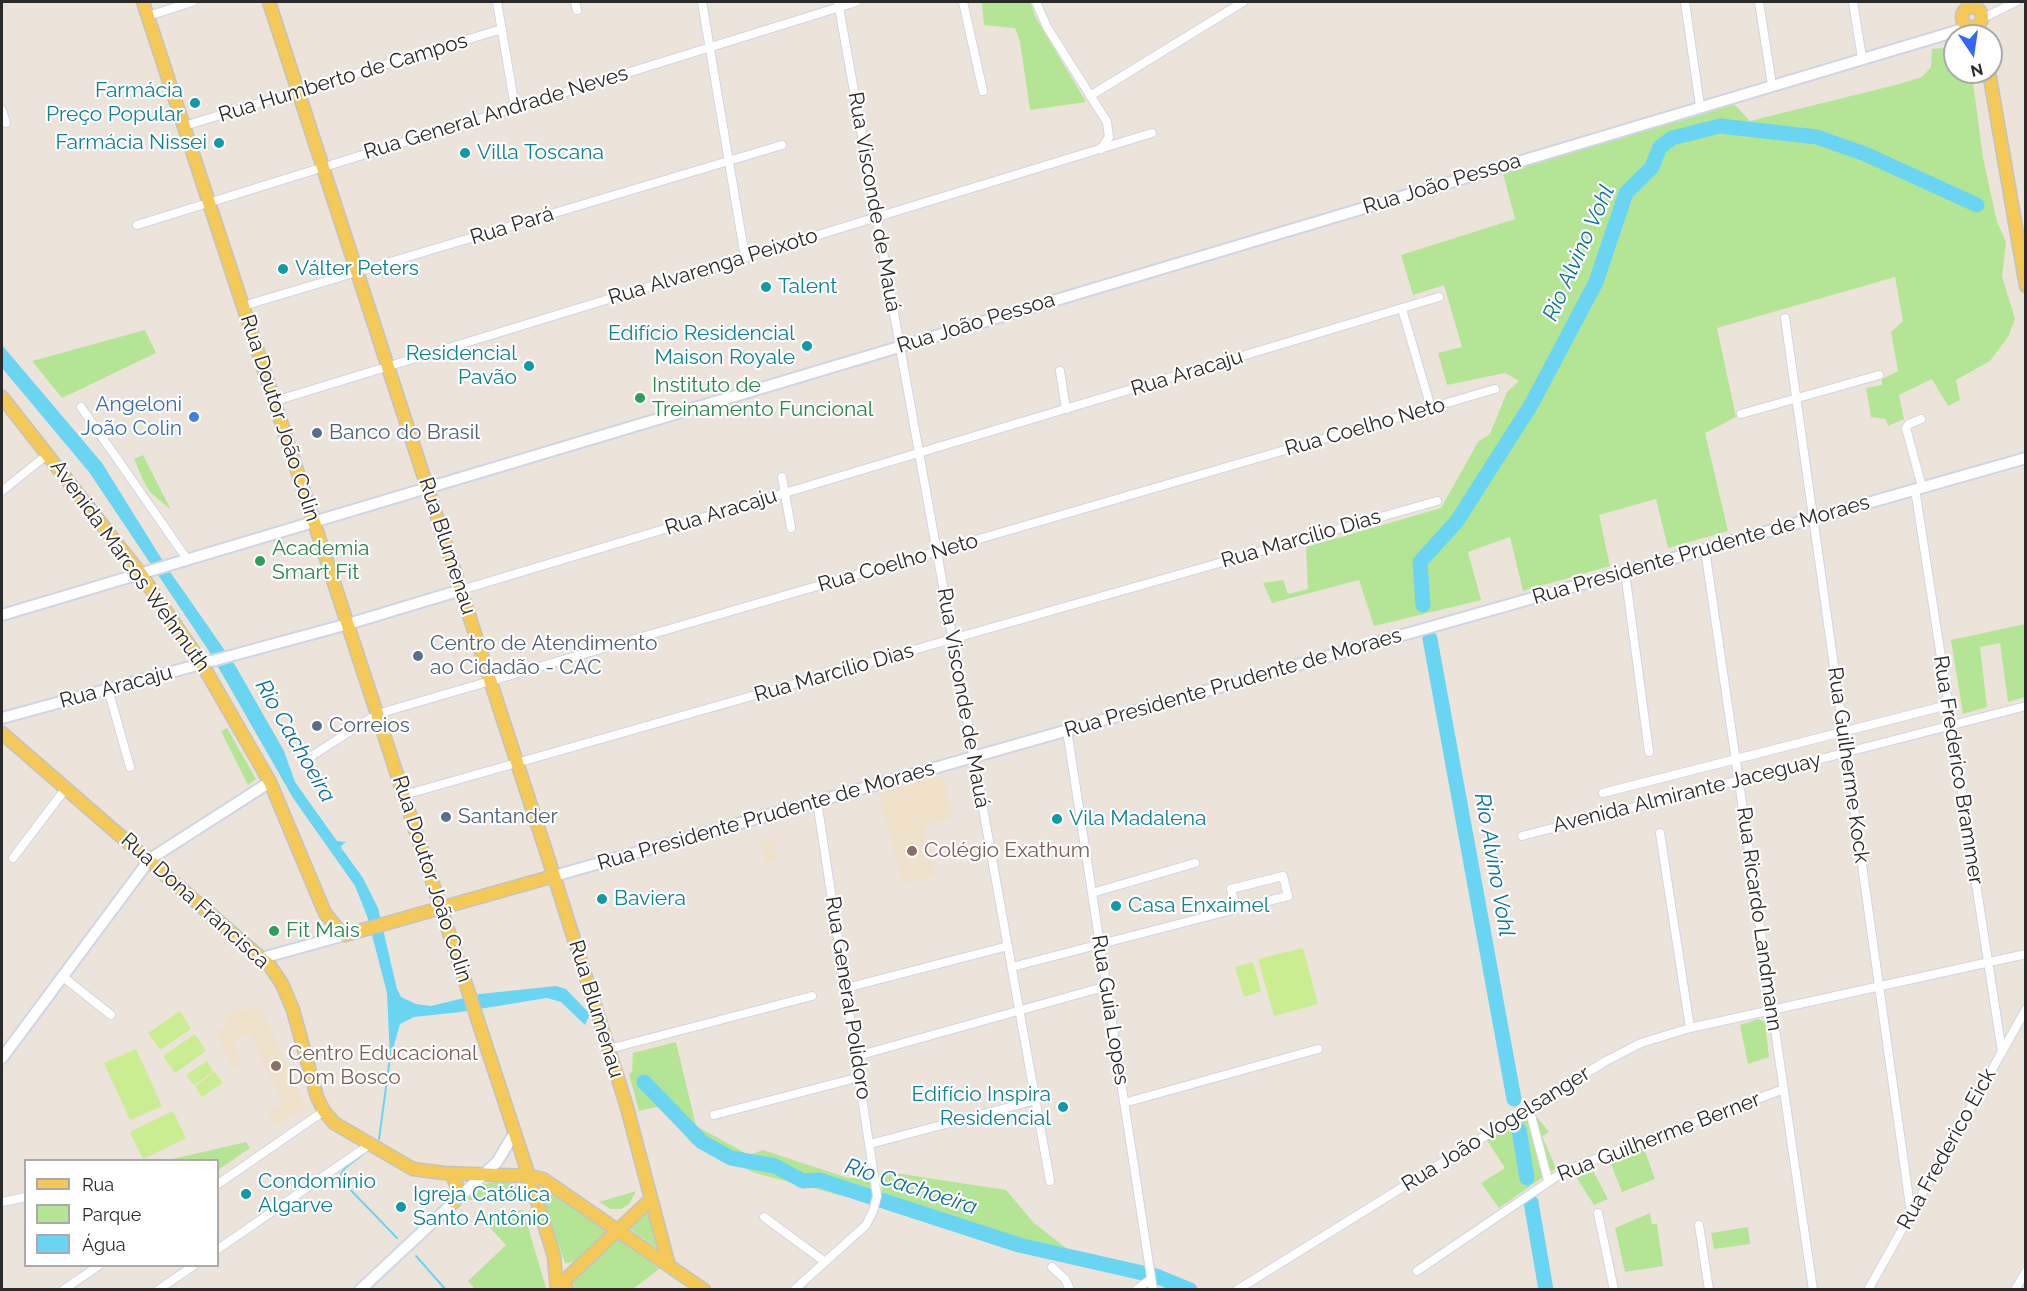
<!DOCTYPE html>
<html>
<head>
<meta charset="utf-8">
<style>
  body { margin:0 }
  #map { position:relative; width:2027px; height:1291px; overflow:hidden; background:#ece4db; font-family:Raleway,sans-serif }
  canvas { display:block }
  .frame { position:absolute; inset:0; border:3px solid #2a2a2a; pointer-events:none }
  .legend { position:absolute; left:24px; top:1159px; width:195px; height:108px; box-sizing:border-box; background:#fff; border:2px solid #aaa; margin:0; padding:8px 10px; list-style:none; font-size:18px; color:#2a2a2a }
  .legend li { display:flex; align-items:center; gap:12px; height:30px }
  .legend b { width:30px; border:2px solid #aaa }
  .north { position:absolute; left:1943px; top:24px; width:60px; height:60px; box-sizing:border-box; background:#fff; border:2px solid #aaa; border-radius:50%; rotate:167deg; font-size:16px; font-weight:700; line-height:24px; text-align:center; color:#2a2a2a }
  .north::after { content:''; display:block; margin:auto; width:21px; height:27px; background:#3665ff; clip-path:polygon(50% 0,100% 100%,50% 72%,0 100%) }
</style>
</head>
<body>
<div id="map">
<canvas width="2027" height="1291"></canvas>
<div class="frame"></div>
<ul class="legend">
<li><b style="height:8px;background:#f5c957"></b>Rua</li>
<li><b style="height:16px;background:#b4e595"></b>Parque</li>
<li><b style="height:16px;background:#6ad5f2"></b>Água</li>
</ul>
<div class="north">N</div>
</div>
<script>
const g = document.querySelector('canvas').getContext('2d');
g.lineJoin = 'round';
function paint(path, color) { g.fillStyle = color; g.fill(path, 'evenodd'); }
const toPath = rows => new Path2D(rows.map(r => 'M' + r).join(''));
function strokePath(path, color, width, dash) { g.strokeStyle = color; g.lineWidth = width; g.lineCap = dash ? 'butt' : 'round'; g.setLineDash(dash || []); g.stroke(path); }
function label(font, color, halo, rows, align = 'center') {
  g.font = font + ' Raleway,sans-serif'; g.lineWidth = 4.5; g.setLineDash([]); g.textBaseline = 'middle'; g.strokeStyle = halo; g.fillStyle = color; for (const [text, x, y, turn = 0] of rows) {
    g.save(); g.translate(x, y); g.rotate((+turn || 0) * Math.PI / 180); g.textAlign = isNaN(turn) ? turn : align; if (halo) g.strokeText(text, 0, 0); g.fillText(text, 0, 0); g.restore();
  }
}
paint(toPath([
  [942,775,954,818,923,827,936,875,903,884,878,793],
  [773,839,779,859,765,863,760,842],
  [259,1003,305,1107,277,1126,267,1113,282,1102,250,1033,233,1041,243,1064,232,1069,216,1032,229,1025,224,1017,240,1007,244,1012]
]), '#efe1ca');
paint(toPath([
  [988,2,1030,2,1036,18,1086,102,1030,110,1020,42,1015,28,984,25,982,3],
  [1946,48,1955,53,1955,72,1970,72,1973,82,1983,158,1997,222,2006,242,2002,276,2015,319,2008,337,1990,361,1956,380,1960,400,1948,406,1932,379,1899,395,1904,419,1888,426,1886,419,1871,417,1866,388,1882,385,1882,379,1898,371,1891,332,1903,321,1895,277,1717,328,1736,417,1705,433,1728,531,1668,548,1656,499,1599,515,1610,566,1523,591,1510,537,1468,552,1481,600,1374,626,1359,580,1272,603,1263,583,1283,580,1288,594,1308,589,1306,547,1441,508,1478,442,1490,434,1507,392,1519,381,1505,373,1447,385,1438,353,1462,347,1444,285,1413,295,1401,255,1515,219,1503,173,1727,102,1735,105,1750,121,1899,84,1922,77,1931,67,1932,49],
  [145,330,156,353,62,398,32,361],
  [143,455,171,510,150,492,143,480,134,459],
  [2025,624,2025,697,2008,702,2000,643,1980,647,1987,707,1963,714,1951,640],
  [227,728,256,779,248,785,221,731],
  [1758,1019,1765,1022,1769,1057,1748,1064,1740,1025],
  [676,1042,696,1126,749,1155,763,1150,848,1178,868,1174,871,1186,866,1202,755,1173,692,1144,661,1106,639,1111,629,1074,632,1072,633,1053],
  [1533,1112,1549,1132,1542,1136,1556,1168,1499,1208,1481,1183,1505,1168,1487,1140],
  [246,1142,250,1148,218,1170,218,1160,168,1160],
  [1643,1146,1655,1179,1622,1192,1609,1159],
  [1590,1165,1608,1199,1594,1205,1573,1172],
  [882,1171,1006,1190,1034,1223,1075,1255,1035,1246,1031,1242,1000,1239,971,1225,964,1226,957,1222,939,1224,910,1205,890,1201,882,1195],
  [499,1181,518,1184,530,1198,468,1200,474,1189,480,1185],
  [538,1188,569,1203,609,1231,574,1262,565,1263],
  [636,1191,629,1204,621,1209,611,1209,599,1202],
  [523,1210,546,1288,475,1289,468,1281,506,1245,478,1215],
  [648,1211,658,1249,630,1229],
  [1650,1213,1652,1224,1657,1224,1663,1266,1625,1272,1615,1228],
  [1748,1227,1750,1244,1714,1249,1711,1233],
  [619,1238,659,1269,633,1289,575,1289,573,1283]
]), '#b4e595');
paint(toPath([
  [1303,948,1318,1004,1274,1016,1258,959],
  [1253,962,1261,991,1244,997,1235,967],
  [180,1011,191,1029,160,1050,148,1033],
  [195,1034,206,1051,175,1073,163,1056],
  [136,1049,162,1106,130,1120,104,1063],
  [207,1061,214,1072,194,1085,186,1075],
  [215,1072,223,1083,202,1097,195,1086],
  [173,1111,186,1138,143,1159,130,1132]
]), '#caed91');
paint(toPath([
  [2,345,102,463,166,566,235,665,284,751,295,782,337,841,346,842,341,846,342,849,363,878,378,908,397,989,401,997,416,1004,431,1006,480,994,556,986,566,989,590,1014,585,1025,561,1002,547,998,461,1012,414,1017,400,1024,390,1059,387,993,367,916,355,886,293,798,209,651,89,472,2,368]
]), '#6ad5f2');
strokePath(toPath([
  [379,1139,390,1058],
  [366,1152,345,1168,341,1174,342,1181,397,1238],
  [416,1256,446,1290]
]), '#6ad5f2', 2);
strokePath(toPath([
  [1423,605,1420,562,1457,521,1531,405,1596,282,1626,193,1652,167,1660,147,1672,138,1720,126,1817,137,1865,154,1977,205],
  [1430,639,1514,1099],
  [644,1082,702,1142,731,1158,775,1166,803,1181,819,1180,1019,1245,1156,1276,1190,1290],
  [1519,1130,1527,1178],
  [1531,1202,1546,1290]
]), '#6ad5f2', 15);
const street = toPath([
  [497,2,515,107],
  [575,2,577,10],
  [702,2,745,257],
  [838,2,1050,1181],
  [963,2,983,91],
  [1036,2,1047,27,1107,122,1109,137,1101,149],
  [1685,2,1700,106],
  [1759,2,1772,85],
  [1853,2,1862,58],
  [148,16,192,2],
  [1983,18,2016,2],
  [1090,96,1243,2],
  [2,110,6,123],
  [184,126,502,29],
  [137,225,856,2],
  [243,306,782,145],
  [1402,309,1431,408],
  [1785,318,1911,1213],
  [1060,371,1066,409],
  [275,401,1152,133],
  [81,407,187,559],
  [1741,414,1879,375],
  [1921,419,1909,424,1906,428,1922,487],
  [782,477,791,528],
  [1915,489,2002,1052],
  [2,491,48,454],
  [1705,549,1813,1290],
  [1625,572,1649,752],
  [461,590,1439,297],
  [108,689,130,767],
  [1067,730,1153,1290],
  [310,757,377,714,1495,389],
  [1603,793,1948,705],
  [404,795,1437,501],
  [1660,833,1690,1028],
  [1522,836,2026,706],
  [13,858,66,788],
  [1092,893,1195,863],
  [1012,967,1236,909,1288,896,1283,876,1231,889,1236,909],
  [62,976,111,1015],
  [846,988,1008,946],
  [609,1049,812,996],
  [857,1056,1107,986],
  [1124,1103,1318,1049],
  [1529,1108,1548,1180],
  [714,1115,860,1077],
  [870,1144,1036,1100],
  [218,1184,324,1111],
  [2,1202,26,1197],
  [1598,1213,1614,1290],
  [764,1217,825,1262],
  [1699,1225,1709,1290],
  [218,1249,369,1145],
  [1052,1267,1065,1279,1070,1290],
  [1417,1271,1566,1170,1784,1089],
  [63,1290,98,1266],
  [158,1290,193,1266],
  [794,1290,866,1225,873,1211,877,1196,817,801],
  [1136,1290,1151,1279],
  [1237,1290,1606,1061,1641,1043,1690,1028,2026,954],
  [1868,1290,2026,1009],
  [2015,1290,2026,1271]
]);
const secondary = toPath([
  [2,615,1970,27],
  [2,718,348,624,461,590],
  [554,876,2026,458],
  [262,958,345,935],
  [2,1058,150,859,270,782],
  [360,1290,497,1162,515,1132]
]);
const primary = toPath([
  [143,2,529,1176,554,1256,557,1290],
  [269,2,554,876,626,1104,669,1266],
  '1962 17a10 10 0 1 1 20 0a10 10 0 1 1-20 0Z',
  [1989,72,2026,286],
  [2,397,140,573,202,664,270,782,325,913,337,928,345,935,554,876],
  [2,733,270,966,282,984,293,1010,317,1097,324,1111,334,1123,413,1169,444,1173,529,1176,543,1179,704,1290],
  [451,1174,457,1186,454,1202],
  [567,1290,564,1281,651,1199]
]);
strokePath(street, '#d0d5e3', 10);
strokePath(secondary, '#d0d5e3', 14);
strokePath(primary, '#c3c3c3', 15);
strokePath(street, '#fff', 8);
strokePath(secondary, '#fff', 10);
strokePath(primary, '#f5c957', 12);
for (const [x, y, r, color] of [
  [195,103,6,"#0f9aa8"],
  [219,143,6,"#0f9aa8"],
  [465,153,6,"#0f9aa8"],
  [283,269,6,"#0f9aa8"],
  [766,287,6,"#0f9aa8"],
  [807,346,6,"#0f9aa8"],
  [529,366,6,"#0f9aa8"],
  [640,398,6,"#2e9e5b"],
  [194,417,6,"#3f7fe0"],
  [317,433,6,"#5c6f8a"],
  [260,561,6,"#2e9e5b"],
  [418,656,6,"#5c6f8a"],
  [317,726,6,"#5c6f8a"],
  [446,817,6,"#5c6f8a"],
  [1057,819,6,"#0f9aa8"],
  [912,851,6,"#8d6e63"],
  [602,899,6,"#0f9aa8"],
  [1116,906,6,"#0f9aa8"],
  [274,931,6,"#2e9e5b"],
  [276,1066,6,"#8d6e63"],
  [1063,1107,6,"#0f9aa8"],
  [246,1194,6,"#0f9aa8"],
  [401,1207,6,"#0f9aa8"]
]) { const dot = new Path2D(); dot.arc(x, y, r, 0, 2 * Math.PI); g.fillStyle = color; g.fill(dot); strokePath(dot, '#fff', 2); }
label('21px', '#2a2a2a', '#fff', [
  ["Rua Humberto de Campos",343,78,-17],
  ["Rua General Andrade Neves",496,113,-17],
  ["Rua João Pessoa",1442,184,-17],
  ["Rua Visconde de Mauá",874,202,80],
  ["Rua Pará",512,226,-17],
  ["Rua Alvarenga Peixoto",713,267,-17],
  ["Rua João Pessoa",976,323,-17],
  ["Rua Aracaju",1187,373,-17],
  ["Rua Doutor João Colin",280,418,72],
  ["Rua Coelho Neto",1365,427,-16],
  ["Rua Aracaju",721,512,-17],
  ["Rua Marcílio Dias",1301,539,-16],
  ["Rua Blumenau",447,546,72],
  ["Rua Presidente Prudente de Moraes",1701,550,-16],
  ["Rua Coelho Neto",898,563,-16],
  ["Avenida Marcos Wehmuth",130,566,54],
  ["Rua Marcílio Dias",834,673,-16],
  ["Rua Presidente Prudente de Moraes",1233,683,-16],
  ["Rua Aracaju",116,687,-15],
  ["Rua Visconde de Mauá",963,698,80],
  ["Rua Guilherme Kock",1848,765,82],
  ["Rua Frederico Brammer",1958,770,81],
  ["Avenida Almirante Jaceguay",1687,793,-14],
  ["Rua Presidente Prudente de Moraes",766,816,-16],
  ["Rua Doutor João Colin",432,879,72],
  ["Rua Dona Francisca",195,901,42],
  ["Rua Ricardo Landmann",1759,919,82],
  ["Rua General Polidoro",848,998,81],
  ["Rua Blumenau",596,1009,73],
  ["Rua Guia Lopes",1110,1010,81],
  ["Rua João Vogelsanger",1496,1129,-32],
  ["Rua Guilherme Berner",1659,1137,-21],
  ["Rua Frederico Eick",1947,1149,-61]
]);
label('21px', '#0d838f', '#fff', [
  ["Farmácia",183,91,"right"],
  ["Preço Popular",183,115,"right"],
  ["Farmácia Nissei",207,143,"right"],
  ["Villa Toscana",477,153],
  ["Válter Peters",295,269],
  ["Talent",778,287],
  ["Edifício Residencial",795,334,"right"],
  ["Maison Royale",795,358,"right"],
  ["Residencial",517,354,"right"],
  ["Pavão",517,378,"right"],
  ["Vila Madalena",1069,819],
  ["Baviera",614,899],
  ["Casa Enxaimel",1128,906],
  ["Edifício Inspira",1051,1095,"right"],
  ["Residencial",1051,1119,"right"],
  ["Condomínio",258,1182],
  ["Algarve",258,1206],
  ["Igreja Católica",413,1195],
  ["Santo Antônio",413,1219]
], 'left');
label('21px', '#27864d', '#fff', [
  ["Instituto de",652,386],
  ["Treinamento Funcional",652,410],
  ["Academia",272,549],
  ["Smart Fit",272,573],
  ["Fit Mais",286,931]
], 'left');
label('21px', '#366cbe', '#fff', [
  ["Angeloni",182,405],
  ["João Colin",182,429]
], 'right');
label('21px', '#4e5e75', '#fff', [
  ["Banco do Brasil",329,433],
  ["Centro de Atendimento",430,644],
  ["ao Cidadão - CAC",430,668],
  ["Correios",329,726],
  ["Santander",458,817]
], 'left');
label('21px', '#785e54', '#fff', [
  ["Colégio Exathum",924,851],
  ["Centro Educacional",288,1054],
  ["Dom Bosco",288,1078]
], 'left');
label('italic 22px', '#09729f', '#fff', [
  ["Rio Alvino Vohl",1579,253,-66],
  ["Rio Cachoeira",295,741,60],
  ["Rio Alvino Vohl",1494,865,80],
  ["Rio Cachoeira",911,1187,18]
]);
</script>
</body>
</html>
